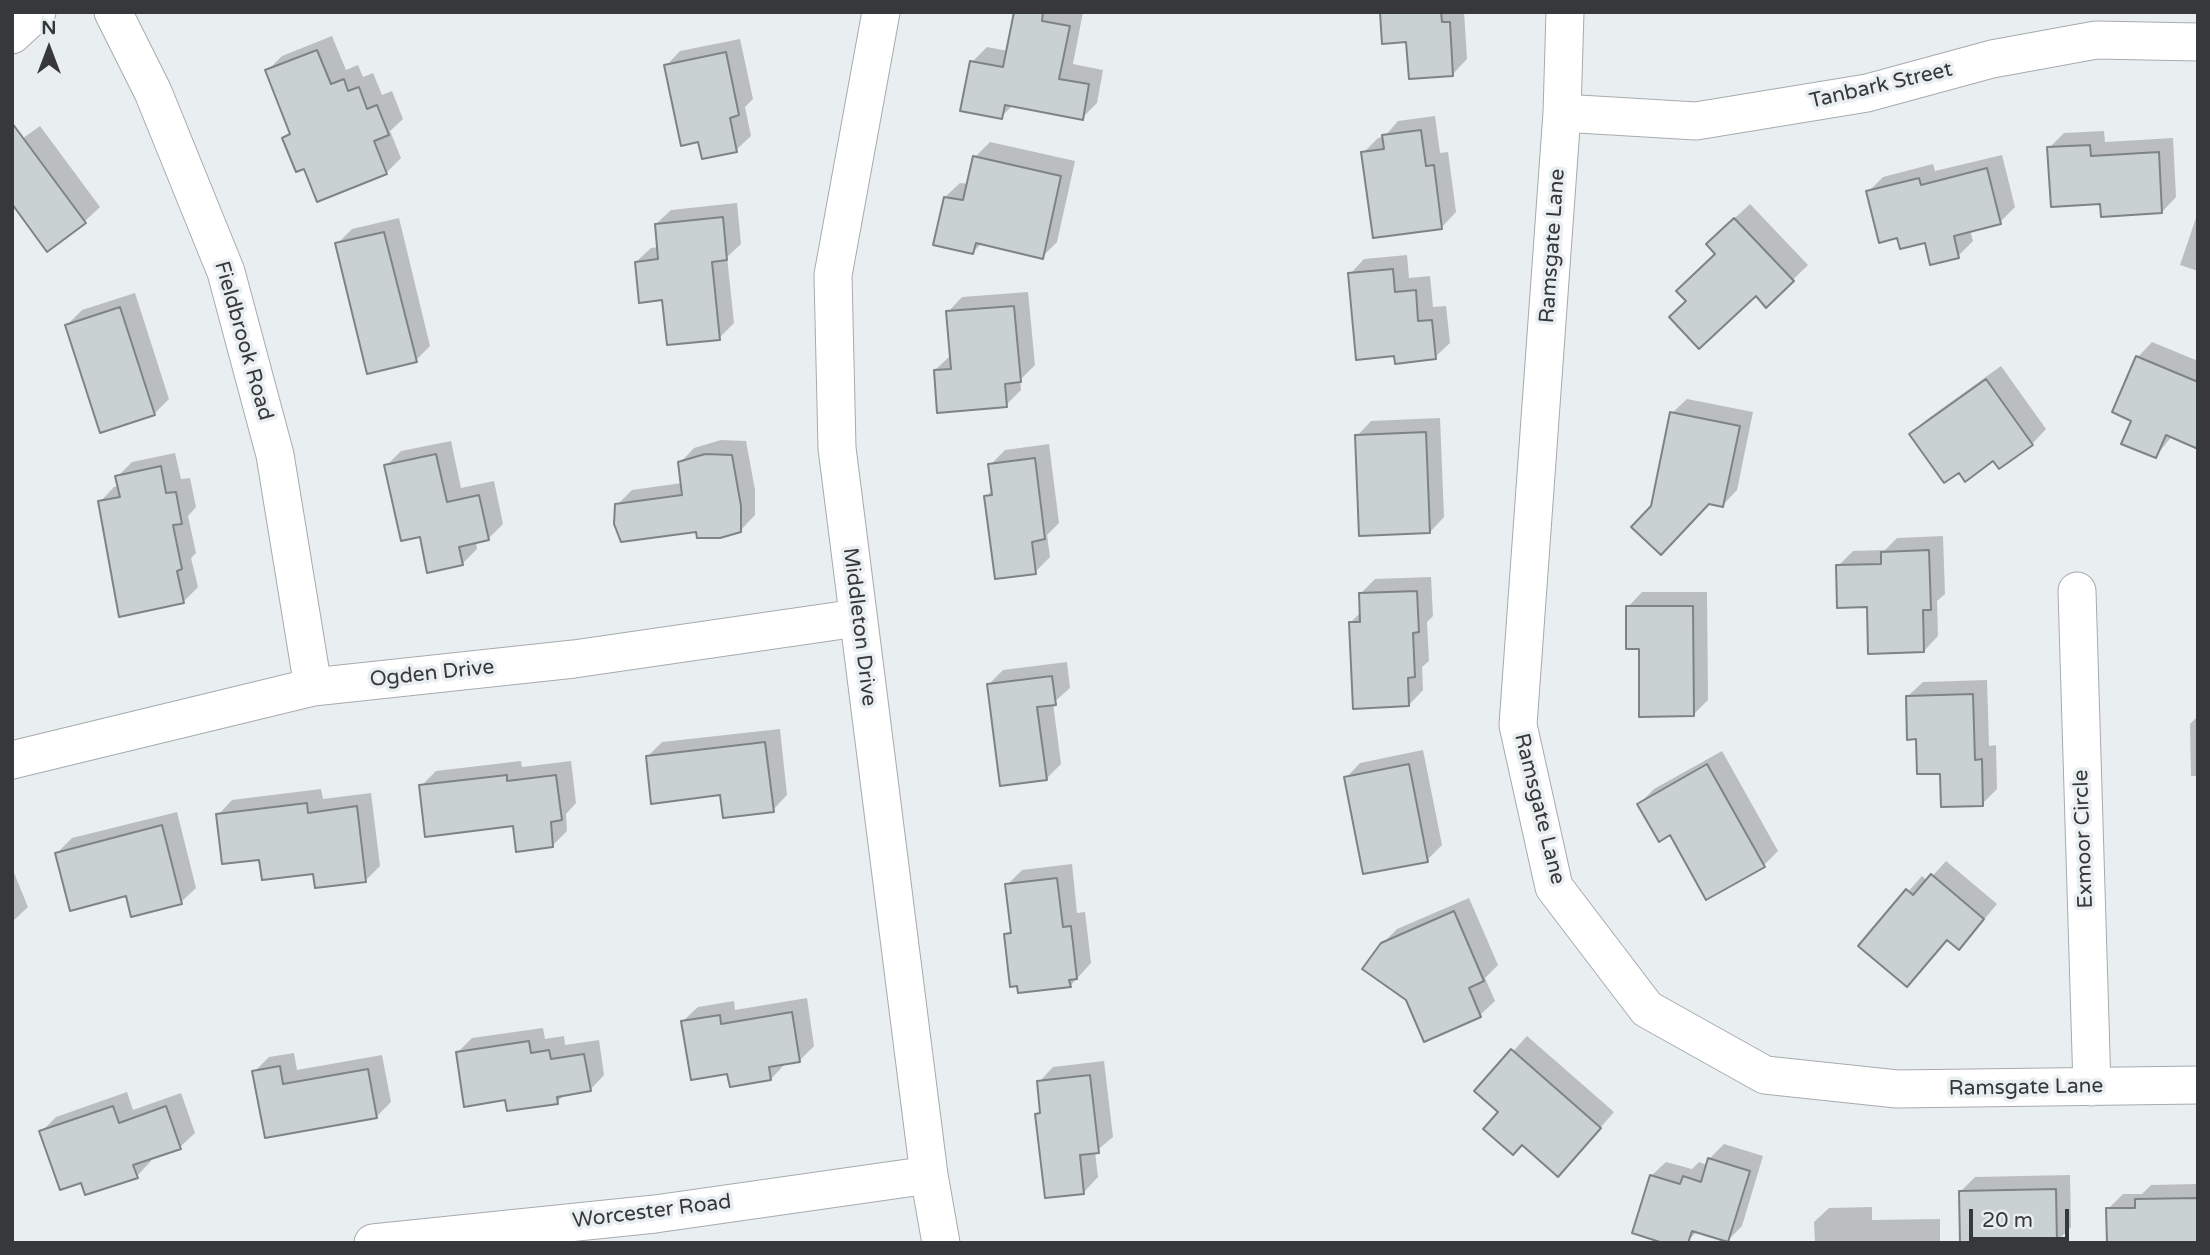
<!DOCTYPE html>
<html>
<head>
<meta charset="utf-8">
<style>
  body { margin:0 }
  #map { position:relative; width:2210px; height:1255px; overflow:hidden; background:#e9eef1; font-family:"Varela Round",sans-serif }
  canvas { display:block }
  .frame { position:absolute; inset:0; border:14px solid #363839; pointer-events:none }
  .north { position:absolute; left:14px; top:14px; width:70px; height:70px; -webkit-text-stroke:5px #e9eef1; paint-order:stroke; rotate:0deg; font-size:19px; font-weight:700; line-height:28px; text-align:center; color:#363839 }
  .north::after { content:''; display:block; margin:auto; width:24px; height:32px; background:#363839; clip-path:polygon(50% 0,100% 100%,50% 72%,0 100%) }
  .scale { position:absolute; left:1969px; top:1209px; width:100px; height:32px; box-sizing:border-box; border:4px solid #363839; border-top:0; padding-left:9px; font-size:21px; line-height:24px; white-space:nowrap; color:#363839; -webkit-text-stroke:5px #e9eef1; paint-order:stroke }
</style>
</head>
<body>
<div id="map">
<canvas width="2210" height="1255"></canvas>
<div class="frame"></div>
<div class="north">N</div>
<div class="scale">20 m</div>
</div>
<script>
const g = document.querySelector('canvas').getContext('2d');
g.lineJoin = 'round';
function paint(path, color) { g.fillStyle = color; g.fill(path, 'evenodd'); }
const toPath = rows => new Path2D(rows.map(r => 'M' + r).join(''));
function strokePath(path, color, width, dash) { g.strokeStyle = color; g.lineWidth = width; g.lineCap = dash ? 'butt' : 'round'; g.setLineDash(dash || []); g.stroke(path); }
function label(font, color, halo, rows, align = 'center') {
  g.font = font + ' "Varela Round",sans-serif'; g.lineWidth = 7; g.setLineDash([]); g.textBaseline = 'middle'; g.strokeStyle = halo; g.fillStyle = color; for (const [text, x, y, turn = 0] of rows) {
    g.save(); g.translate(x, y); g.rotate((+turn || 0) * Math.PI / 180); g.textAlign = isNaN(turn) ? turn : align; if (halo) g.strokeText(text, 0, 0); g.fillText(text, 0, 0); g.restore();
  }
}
paint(toPath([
  [1016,12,1083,12,1073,64,1103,70,1097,103,1082,118,1013,105,1001,117,972,62,987,47,1008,51],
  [1382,12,1464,12,1467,59,1453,74,1408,41],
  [332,36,346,70,358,65,363,77,373,73,382,95,392,91,403,119,390,131,401,158,386,173,305,166,284,138,291,131,267,71,282,56],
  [740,39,753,99,745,107,751,136,736,150,666,66,680,51],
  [1435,116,1440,153,1448,152,1456,212,1442,227,1363,153,1378,138,1384,137,1398,121],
  [40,126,100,207,85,221,48,249,12,146],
  [2104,131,2105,142,2173,138,2176,197,2162,212,2102,202,2049,148,2064,133],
  [990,142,1075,161,1057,242,1042,257,982,243,973,252,945,197,960,183,969,184,975,157],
  [2002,155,2015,207,2000,222,1970,230,1973,241,1958,256,1926,241,1898,236,1868,192,1883,177,1933,164,1935,171],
  [737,203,741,244,727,257,734,323,719,338,664,298,636,262,651,248,659,247,656,224,671,210],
  [1750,204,1808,265,1767,305,1756,294,1688,301,1717,253,1723,229],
  [2198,212,2198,271,2180,265],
  [399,218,430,346,416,360,337,244,352,229],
  [1407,255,1409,278,1430,276,1433,307,1446,306,1450,343,1435,357,1350,274,1364,259],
  [1028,292,1035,365,1020,380,1021,390,1006,405,935,370,950,356,948,312,962,297],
  [135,293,169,399,154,414,67,325,82,310],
  [2152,342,2198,361,2198,447,2172,436,2156,456,2134,420,2138,357],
  [2001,366,2046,429,2032,444,1959,470,1911,434,1926,420],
  [1687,399,1753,412,1737,490,1723,505,1709,502,1652,507,1672,413],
  [1440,418,1444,517,1430,532,1357,436,1371,421],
  [721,440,746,441,755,490,755,515,741,530,697,530,617,505,632,490,682,483,680,463,694,448],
  [451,441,461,488,494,481,503,524,488,539,476,542,477,549,463,563,421,535,386,466,401,451],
  [1049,444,1059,523,1047,535,1050,557,1035,572,986,497,993,489,990,465,1005,450],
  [175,453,181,479,190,478,196,507,188,516,196,553,191,558,198,587,183,602,100,502,114,487,119,486,117,477,132,462],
  [1943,536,1945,594,1937,601,1938,636,1924,651,1869,605,1838,566,1853,551,1885,550,1897,538],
  [1431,577,1433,616,1427,622,1429,661,1422,667,1423,690,1409,705,1351,622,1361,612,1361,593,1375,579],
  [1642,592,1707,592,1708,700,1693,715,1641,647,1628,607],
  [1067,662,1070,688,1053,703,1061,764,1046,779,988,685,1003,670],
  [1987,680,1989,746,1996,745,1997,789,1982,804,1942,772,1908,696,1923,682],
  [2198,716,2198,776,2191,776,2190,724],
  [780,729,787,795,773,810,722,793,647,757,662,742],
  [1423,750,1442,845,1427,860,1346,778,1360,763],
  [1722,751,1778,851,1764,865,1671,833,1639,804,1654,789],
  [521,761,522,767,571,761,576,803,566,814,567,831,553,845,514,824,421,786,436,771],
  [321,789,323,799,371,793,380,866,365,881,314,872,261,858,218,815,232,800],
  [177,812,196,888,181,902,127,894,57,853,72,838],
  [1946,861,1997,904,1973,933,1949,939,1907,985,1860,946,1922,876,1928,881],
  [1072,864,1077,913,1085,912,1091,963,1070,986,1006,935,1012,929,1007,885,1022,870],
  [12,868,28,907,12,922],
  [1469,898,1498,965,1485,978,1495,1001,1480,1015,1425,1040,1382,944,1397,929],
  [807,998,814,1046,799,1061,785,1064,771,1079,729,1072,683,1021,698,1007,734,1001,735,1010],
  [543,1028,545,1039,564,1036,565,1045,599,1040,604,1075,590,1090,565,1094,557,1102,457,1053,472,1038],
  [1527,1036,1614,1112,1572,1160,1501,1112,1477,1091],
  [294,1053,297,1070,382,1055,391,1102,376,1117,266,1136,254,1072,269,1057],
  [1104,1061,1113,1137,1095,1152,1098,1177,1084,1192,1037,1114,1042,1110,1039,1082,1053,1067],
  [127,1092,133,1110,181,1093,195,1133,180,1147,150,1158,151,1161,137,1176,82,1181,41,1132,56,1117],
  [1724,1144,1763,1156,1742,1226,1728,1240,1698,1231,1687,1241,1651,1176,1666,1162,1692,1169,1699,1162,1707,1165,1709,1159],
  [2070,1175,2071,1227,2056,1242,1960,1192,1975,1177],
  [2198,1184,2198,1243,2108,1209,2123,1194,2142,1194,2151,1185],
  [1872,1207,1872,1220,1940,1219,1940,1243,1815,1243,1814,1222,1829,1208]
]), '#0003');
const building = toPath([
  [1014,12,1043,12,1042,21,1070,26,1059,79,1089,84,1083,120,1005,105,1002,119,960,111,970,61,1003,67,1014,12],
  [1380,12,1441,12,1442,22,1450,22,1453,76,1409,79,1406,42,1382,44,1380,12],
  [317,50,331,84,344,79,348,91,359,87,367,109,377,105,389,135,374,141,387,174,317,202,304,169,296,172,282,138,290,134,265,70,317,50],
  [726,52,739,115,730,118,737,152,702,159,698,142,681,146,664,65,726,52],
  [12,123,86,223,47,252,12,204,12,123],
  [1421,130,1426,166,1434,165,1442,229,1373,238,1361,152,1384,149,1382,135,1421,130],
  [2090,145,2091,156,2159,152,2162,213,2101,217,2100,204,2051,207,2047,147,2090,145],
  [973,156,1061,176,1043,259,976,243,973,254,933,245,944,197,963,200,973,156],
  [1987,168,2001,224,1954,236,1959,258,1930,265,1925,243,1900,249,1897,238,1879,243,1866,191,1919,178,1921,185,1987,168],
  [723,217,727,260,712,262,720,340,667,345,662,300,639,303,635,262,658,259,655,224,723,217],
  [1734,218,1794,281,1766,308,1756,296,1699,349,1669,317,1686,301,1676,291,1715,254,1706,244,1734,218],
  [384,232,417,362,367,374,335,243,384,232],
  [1393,269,1395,292,1416,290,1418,321,1432,320,1436,359,1395,364,1394,356,1356,360,1348,273,1393,269],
  [1014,306,1021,382,1005,384,1007,407,937,413,934,370,951,369,946,311,1014,306],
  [120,307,155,415,100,433,65,325,120,307],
  [2136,356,2198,382,2198,449,2166,435,2156,458,2121,444,2131,421,2112,412,2136,356],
  [1986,379,2033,445,1999,469,1993,461,1965,482,1959,473,1944,483,1909,434,1986,379],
  [1670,412,1740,426,1723,507,1709,504,1661,555,1631,527,1651,506,1670,412],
  [1426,432,1430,533,1359,536,1355,435,1426,432],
  [436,454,447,502,479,495,489,540,459,547,463,565,427,573,420,537,401,541,384,465,436,454],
  [705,454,732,455,741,506,741,532,720,538,697,538,696,532,621,542,614,524,615,504,682,495,678,462,705,454],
  [1035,458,1045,539,1032,542,1036,574,995,579,984,496,992,495,988,464,1035,458],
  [161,466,166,493,176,492,182,524,173,525,182,569,177,571,184,603,119,617,98,501,120,497,115,476,161,466],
  [1929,550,1931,610,1923,610,1924,652,1868,654,1867,607,1837,608,1836,565,1881,564,1881,552,1929,550],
  [1417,591,1419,632,1413,633,1415,677,1408,678,1409,706,1353,709,1349,622,1360,622,1359,593,1417,591],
  [1626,606,1693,606,1694,716,1639,717,1639,649,1626,649,1626,606],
  [1052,676,1056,705,1037,707,1047,780,1000,786,987,684,1052,676],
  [1973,694,1975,760,1982,759,1983,806,1941,807,1940,774,1917,774,1916,739,1907,740,1906,696,1973,694],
  [765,742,774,812,723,818,720,795,651,804,646,756,765,742],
  [1409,764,1428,862,1363,874,1344,777,1409,764],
  [1707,764,1765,867,1706,900,1670,835,1659,842,1637,804,1707,764],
  [507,775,507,781,556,775,562,820,551,822,553,847,516,852,513,826,425,837,419,785,507,775],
  [307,803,308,813,357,806,366,882,315,888,313,874,262,880,259,860,222,864,216,814,307,803],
  [162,825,182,904,131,917,126,896,70,911,55,853,162,825],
  [1931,874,1984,919,1959,950,1947,940,1907,987,1858,946,1906,889,1913,895,1931,874],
  [1057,878,1063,927,1071,926,1077,979,1069,980,1071,987,1018,993,1017,986,1010,987,1004,934,1011,933,1005,884,1057,878],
  [1454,911,1484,981,1469,988,1481,1017,1424,1042,1406,1000,1362,969,1381,943,1454,911],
  [792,1012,800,1062,769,1067,771,1080,730,1087,727,1074,691,1080,681,1021,720,1015,721,1024,792,1012],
  [529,1041,531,1053,549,1050,551,1059,584,1054,591,1091,557,1097,558,1104,507,1111,505,1100,464,1107,456,1052,529,1041],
  [1511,1049,1601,1128,1558,1177,1522,1145,1513,1155,1483,1129,1498,1112,1474,1091,1511,1049],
  [280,1066,283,1084,368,1069,377,1118,265,1138,252,1071,280,1066],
  [1090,1075,1099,1153,1080,1155,1084,1194,1045,1198,1035,1114,1040,1113,1037,1081,1090,1075],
  [113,1106,119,1123,166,1106,181,1149,133,1165,138,1178,85,1195,81,1183,60,1190,39,1131,113,1106],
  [1708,1158,1750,1171,1728,1242,1692,1231,1688,1243,1663,1243,1632,1233,1650,1175,1680,1184,1683,1176,1701,1182,1708,1158],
  [2056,1189,2057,1243,1960,1243,1959,1191,2056,1189],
  [2198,1198,2198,1243,2107,1243,2106,1208,2135,1208,2135,1199,2198,1198]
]);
paint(building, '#cad1d2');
strokePath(building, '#7e8485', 2);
const minor = toPath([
  [113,12,153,92,226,272,275,455,313,687],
  [881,12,833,275,837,448,929,1175,941,1243],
  [1565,12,1562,113,1518,725,1554,887,1647,1009,1765,1075,1897,1089,2198,1085],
  [12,35,37,12],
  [1562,113,1696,121,1867,93,1992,59,2096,40,2198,42],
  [2077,591,2092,1087],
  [12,760,313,687,574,659,857,618],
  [373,1243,655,1214,929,1175]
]);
strokePath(minor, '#a7abae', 39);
strokePath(minor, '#fff', 37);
label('21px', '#363839', '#e9eef1', [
  ["Tanbark Street",1881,86,-13],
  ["Ramsgate Lane",1553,246,-86],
  ["Fieldbrook Road",243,341,74],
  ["Middleton Drive",859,627,83],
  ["Ogden Drive",432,674,-6],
  ["Ramsgate Lane",1539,809,76],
  ["Exmoor Circle",2084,839,-92],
  ["Ramsgate Lane",2026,1088,-1],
  ["Worcester Road",652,1212,-7]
]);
</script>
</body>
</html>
